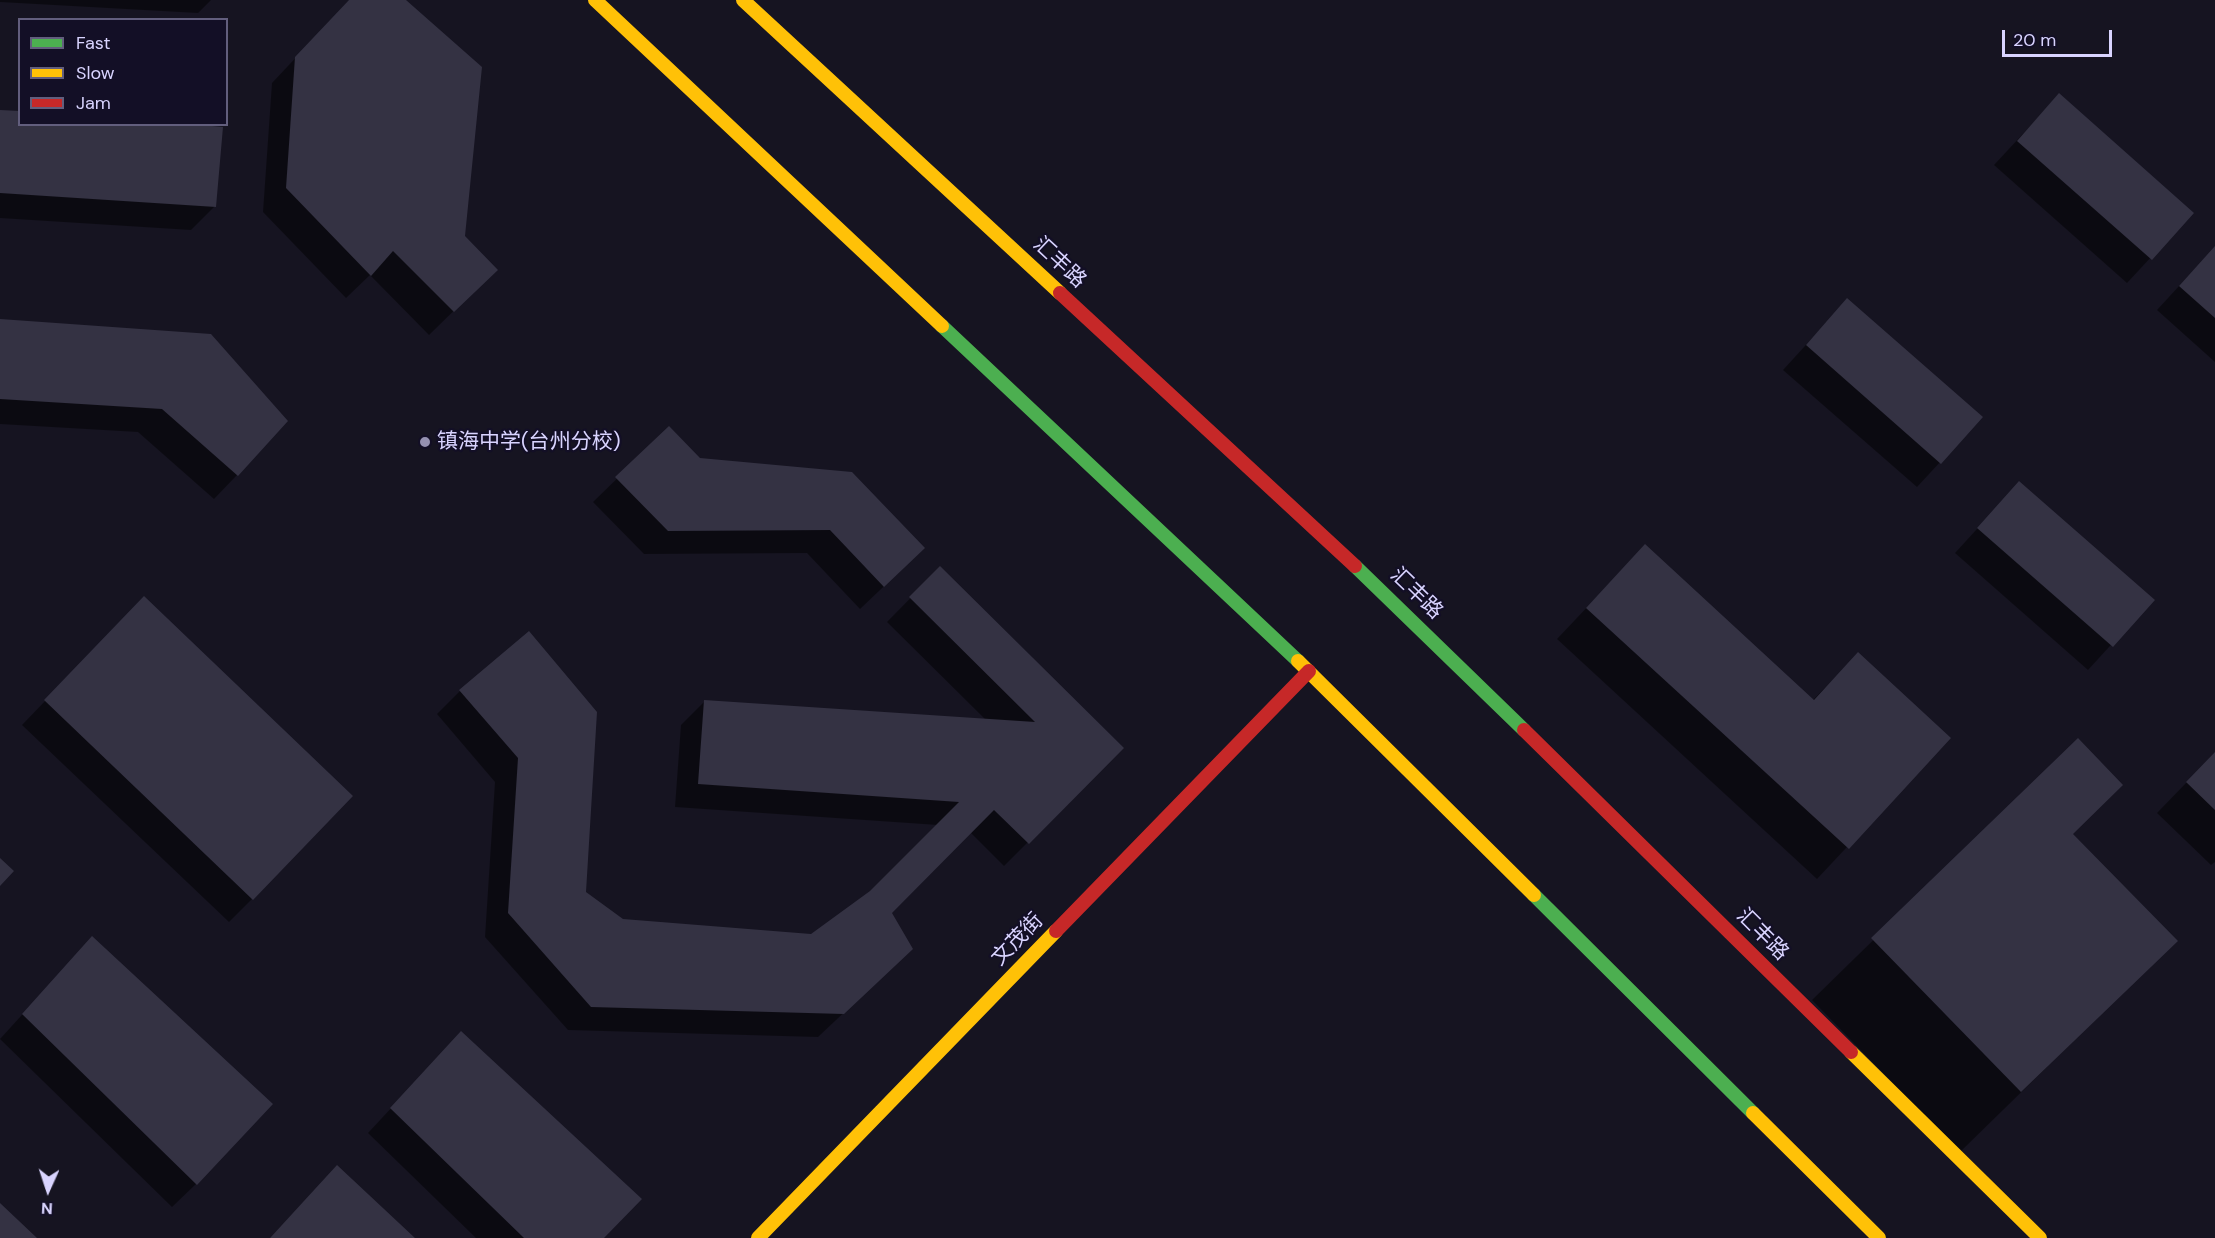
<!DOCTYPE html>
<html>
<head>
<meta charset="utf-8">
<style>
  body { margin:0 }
  #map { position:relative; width:2215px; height:1238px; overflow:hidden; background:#161421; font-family:"DM Sans",sans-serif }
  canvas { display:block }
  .legend { position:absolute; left:18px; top:18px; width:210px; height:108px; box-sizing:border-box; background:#130f26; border:2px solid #625e7d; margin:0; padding:8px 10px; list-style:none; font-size:18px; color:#d9d4ff }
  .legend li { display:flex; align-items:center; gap:12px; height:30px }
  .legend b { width:30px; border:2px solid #625e7d }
  .north { position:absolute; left:18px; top:1160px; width:60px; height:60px; -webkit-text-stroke:4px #130f26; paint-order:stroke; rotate:183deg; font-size:16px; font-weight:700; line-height:24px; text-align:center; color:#d9d4ff }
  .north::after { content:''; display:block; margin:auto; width:21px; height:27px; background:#d9d4ff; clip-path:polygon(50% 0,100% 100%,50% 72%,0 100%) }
  .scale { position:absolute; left:2002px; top:30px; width:110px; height:27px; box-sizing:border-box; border:3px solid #d9d4ff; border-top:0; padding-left:8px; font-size:18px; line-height:21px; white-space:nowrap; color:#d9d4ff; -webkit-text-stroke:4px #130f26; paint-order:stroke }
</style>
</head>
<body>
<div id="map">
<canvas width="2215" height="1238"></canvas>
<ul class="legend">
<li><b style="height:8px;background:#4caf50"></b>Fast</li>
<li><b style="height:8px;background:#ffc107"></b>Slow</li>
<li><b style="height:8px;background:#c62828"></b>Jam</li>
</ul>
<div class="north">N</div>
<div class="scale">20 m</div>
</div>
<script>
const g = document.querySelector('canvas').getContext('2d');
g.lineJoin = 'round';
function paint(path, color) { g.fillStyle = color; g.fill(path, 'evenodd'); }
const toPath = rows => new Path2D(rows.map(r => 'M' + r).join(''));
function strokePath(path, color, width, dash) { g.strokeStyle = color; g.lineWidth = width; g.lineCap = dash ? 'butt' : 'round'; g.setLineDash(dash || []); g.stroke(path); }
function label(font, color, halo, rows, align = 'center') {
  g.font = font + ' "DM Sans","Noto Sans SC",sans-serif'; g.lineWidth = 4.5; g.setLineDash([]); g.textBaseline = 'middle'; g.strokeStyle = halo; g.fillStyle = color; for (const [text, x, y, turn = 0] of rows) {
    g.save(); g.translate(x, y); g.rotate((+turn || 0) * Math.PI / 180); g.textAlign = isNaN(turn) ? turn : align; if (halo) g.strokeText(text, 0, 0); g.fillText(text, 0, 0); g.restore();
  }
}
paint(toPath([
  [0,0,211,0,198,13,0,2],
  [350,0,403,0,464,237,472,293,429,335,370,275,346,298,263,212,272,83],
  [2059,95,2192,213,2127,283,1994,165],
  [0,111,20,124,215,206,191,230,0,218],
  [2215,247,2215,362,2157,310],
  [1847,300,1981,418,1917,487,1783,370],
  [0,320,210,335,237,475,214,499,138,432,0,424],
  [669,428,700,460,851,473,899,572,860,609,807,553,644,554,593,502],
  [2019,483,2152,600,2088,670,1955,553],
  [1645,546,1813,700,1858,654,1949,738,1817,879,1557,639],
  [940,568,1122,748,1004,866,970,832,890,912,887,972,818,1037,568,1030,485,937,495,782,437,714,460,691,529,633,585,892,623,921,812,936,871,892,938,825,675,807,681,725,704,702,986,720,887,622],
  [121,622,252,899,229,922,22,725],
  [2078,740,2071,834,2176,941,1960,1152,1812,1000],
  [2215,753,2215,862,2211,865,2157,813],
  [92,938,196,1184,172,1207,0,1039],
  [461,1033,602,1238,476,1238,368,1133],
  [337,1167,413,1238,270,1238]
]), '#0007');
paint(toPath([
  [349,0,406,0,482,67,465,236,498,270,454,312,393,251,371,276,286,188,295,57],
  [2059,93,2194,213,2152,260,2017,141],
  [0,110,20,111,20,124,191,124,223,127,216,207,0,193],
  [2215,246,2215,318,2179,286],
  [1847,298,1983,417,1941,464,1806,345],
  [0,319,211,334,288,421,238,476,162,409,0,399],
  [669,426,700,458,852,472,925,548,884,587,830,530,668,531,615,477],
  [2019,481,2155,600,2113,647,1977,528],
  [1645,544,1814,700,1858,652,1951,738,1849,849,1586,608],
  [940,566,1124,748,1029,844,994,810,892,913,913,949,844,1014,591,1007,508,913,518,758,459,690,529,631,597,712,586,892,623,919,811,934,870,891,959,802,698,784,704,700,1035,722,909,597],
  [144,596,353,796,253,900,44,700],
  [2078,738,2123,785,2073,834,2178,941,2021,1092,1871,938],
  [2215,752,2215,810,2186,782],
  [0,858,14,871,0,886],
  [92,936,273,1104,197,1185,22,1014],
  [461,1031,642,1199,604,1238,524,1238,390,1108],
  [337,1165,415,1238,270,1238],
  [0,1203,37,1238,0,1238]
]), '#343243');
strokePath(toPath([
  [942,326,1298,661],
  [1355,566,1524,730],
  [1534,895,1753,1113]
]), '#4caf50', 14);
strokePath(toPath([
  [595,0,942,326],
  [743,0,1060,293],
  [1298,661,1534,895],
  [1851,1052,2040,1238],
  [1753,1113,1879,1238],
  [758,1238,1056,931]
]), '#ffc107', 14);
strokePath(toPath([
  [1060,293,1355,566],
  [1524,730,1851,1052],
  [1056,931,1309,671]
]), '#c62828', 14);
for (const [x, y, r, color] of [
  [425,442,6,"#9591b1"]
]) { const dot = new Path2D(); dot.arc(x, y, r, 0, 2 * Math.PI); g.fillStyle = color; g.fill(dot); strokePath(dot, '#130f26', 2); }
label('21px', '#d9d4ff', '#130f26', [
  ["汇丰路",1059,263,43],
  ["汇丰路",1416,594,44],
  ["汇丰路",1762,935,45],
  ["文茂街",1018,940,-46]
]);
label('21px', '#d9d4ff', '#130f26', [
  ["镇海中学(台州分校)",437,442]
], 'left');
</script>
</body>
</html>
